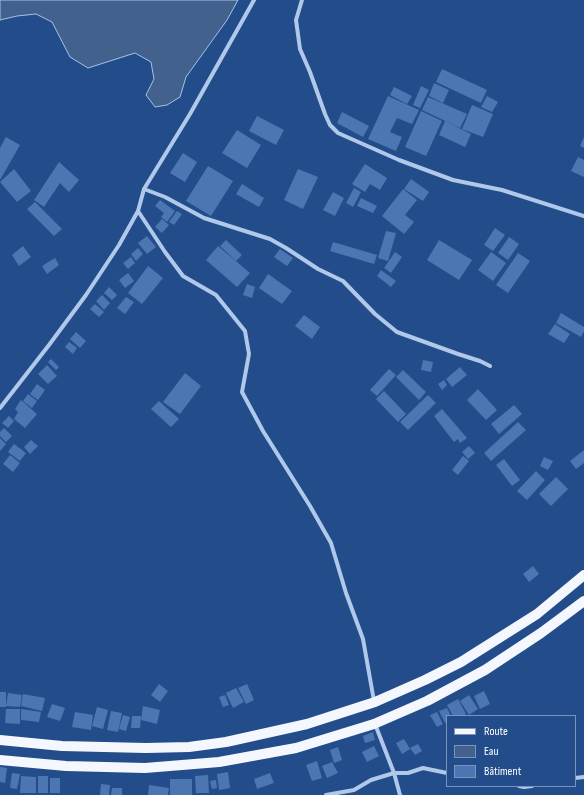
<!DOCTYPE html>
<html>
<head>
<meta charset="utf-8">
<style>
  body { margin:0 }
  #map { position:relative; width:584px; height:795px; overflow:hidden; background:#234d8a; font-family:"Sofia Sans Condensed",sans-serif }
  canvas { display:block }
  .legend { position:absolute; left:446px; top:715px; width:130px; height:72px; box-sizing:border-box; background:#234d8a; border:1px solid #7b94b9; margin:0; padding:5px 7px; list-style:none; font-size:12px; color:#fff }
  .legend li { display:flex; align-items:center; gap:8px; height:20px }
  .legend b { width:20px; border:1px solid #7b94b9 }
</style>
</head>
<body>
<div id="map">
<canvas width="584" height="795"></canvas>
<ul class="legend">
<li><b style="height:5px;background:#f4f7fe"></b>Route</li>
<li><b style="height:11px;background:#42618d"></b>Eau</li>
<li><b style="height:11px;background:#4b76b2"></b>Bâtiment</li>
</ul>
</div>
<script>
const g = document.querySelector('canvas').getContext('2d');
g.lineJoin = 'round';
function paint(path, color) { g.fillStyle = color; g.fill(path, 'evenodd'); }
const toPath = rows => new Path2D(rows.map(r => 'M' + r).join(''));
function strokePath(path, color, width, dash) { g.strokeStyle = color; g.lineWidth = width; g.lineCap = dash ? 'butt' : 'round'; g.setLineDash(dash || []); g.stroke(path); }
const water = toPath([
  [0,0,238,0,227,20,186,77,180,97,167,105,155,107,146,95,154,79,151,62,135,53,88,68,70,57,52,22,36,14,17,16,0,20,0,0]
]);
paint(water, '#42618d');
strokePath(water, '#a4c3eb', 1);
paint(toPath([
  [442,69,487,90,481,103,436,82],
  [434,83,449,90,443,103,429,96],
  [421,86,429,90,420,108,413,105],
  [394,87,412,96,407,104,390,95],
  [388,96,419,110,412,124,397,118,390,132,402,137,396,151,368,139],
  [487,96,498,102,492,112,481,107],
  [428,97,467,114,460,128,422,110],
  [472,105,493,114,483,137,462,129],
  [421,111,442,121,426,156,405,147],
  [342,112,369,126,363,137,337,123],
  [257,116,284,130,276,145,249,131],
  [445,121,471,134,465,147,439,135],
  [237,130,261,145,247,168,222,153],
  [6,137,20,145,0,180,0,148],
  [584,137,584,148,580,146],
  [183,153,197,162,185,182,170,173],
  [578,157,584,160,584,177,571,171],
  [59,162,79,180,69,192,60,183,44,207,34,200],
  [365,164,387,178,380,190,370,184,365,192,352,184],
  [208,166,233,181,211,216,186,201],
  [14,169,31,191,17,202,0,182],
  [298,169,318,177,303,209,284,200],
  [411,179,429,192,423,201,404,189],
  [242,184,264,198,259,207,236,194],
  [354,188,361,192,353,207,346,203],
  [403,189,417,200,405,215,414,222,404,234,382,216],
  [333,192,344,198,335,216,323,210],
  [361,198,377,206,373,213,357,206],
  [160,200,175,211,167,222,161,217,164,213,155,206],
  [35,202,62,229,54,236,27,209],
  [177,211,182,214,174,225,169,222],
  [162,219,169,225,162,233,155,227],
  [495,228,505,235,493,251,484,245],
  [386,231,396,233,388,261,378,258],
  [147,236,156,247,147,254,138,243],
  [509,237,519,244,508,260,498,253],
  [226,240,242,255,236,261,220,246],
  [439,240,472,260,459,280,427,260],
  [333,242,377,255,374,264,330,251],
  [23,246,31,257,19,266,12,255],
  [218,246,250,273,237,287,206,260],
  [138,248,143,254,136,261,131,254],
  [280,249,293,258,287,266,274,257],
  [395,252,402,257,391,273,384,268],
  [491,252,506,263,493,281,478,270],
  [518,253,530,261,508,293,496,285],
  [131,257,135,263,128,269,123,263],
  [55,258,59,265,47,274,42,266],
  [148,266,163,278,142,304,128,293],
  [381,270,396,281,391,287,377,276],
  [128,273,134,281,125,288,119,280],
  [268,274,292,291,282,304,259,288],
  [247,284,255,287,252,298,243,295],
  [109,287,117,295,112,300,104,293],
  [102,295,110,303,104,310,96,301],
  [126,297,134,302,125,314,117,308],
  [95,304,104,312,99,317,90,309],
  [561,313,584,327,584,331,581,337,556,323],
  [304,315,320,327,312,339,295,326],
  [555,324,570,334,564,343,548,334],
  [76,332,86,341,80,348,70,339],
  [69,342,77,348,73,354,65,347],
  [51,359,59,367,56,370,48,362],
  [423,360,433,362,431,372,421,370],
  [47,365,57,376,48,384,38,374],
  [460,367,467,375,452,387,446,379],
  [389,369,396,375,377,396,370,390],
  [403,370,426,392,419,400,396,377],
  [185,373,201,386,180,414,163,402],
  [444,380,447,385,442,390,438,384],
  [37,384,45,390,38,400,30,394],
  [478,389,497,410,486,420,467,400],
  [384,391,406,414,398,422,376,399],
  [28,394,37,401,32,408,23,401],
  [428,395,436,403,408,430,400,422],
  [21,400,37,414,25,428,14,419,18,412,15,409],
  [159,401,179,419,171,427,151,409],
  [514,405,522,414,499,434,491,424],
  [442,409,467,438,460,443,458,439,454,442,434,416],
  [9,416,14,421,8,428,2,423],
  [518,422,526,430,491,461,484,453],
  [4,428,12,436,6,442,0,436,0,432],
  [0,438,6,444,0,451],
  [31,440,38,446,30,454,24,447],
  [14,444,26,453,20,461,8,452],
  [469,446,475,453,468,459,462,452],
  [584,450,584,463,576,469,570,461],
  [10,455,20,463,13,472,3,464],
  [463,456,469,461,458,475,452,470],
  [544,457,553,461,548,470,540,466],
  [504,459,520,480,512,486,496,465],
  [536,471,545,480,527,500,517,491],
  [556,477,568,489,551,506,539,494],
  [533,566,539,574,529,582,523,574],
  [159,684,168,691,160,702,151,695],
  [247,684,254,700,246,704,238,688],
  [236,688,244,702,233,708,226,693],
  [484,691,490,704,480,709,474,696],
  [0,692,6,692,6,707,0,707],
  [8,693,22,695,20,707,6,706],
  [23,694,45,698,42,711,21,706],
  [225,695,229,705,223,707,219,697],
  [469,695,478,709,469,715,460,701],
  [458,699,466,714,463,716,453,716,447,705],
  [52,704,65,708,60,721,47,717],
  [143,706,160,710,157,724,141,720],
  [97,707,108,710,103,729,92,726],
  [447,708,451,716,447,716,447,722,445,723,439,711],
  [6,709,20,709,20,724,5,723],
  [21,709,41,712,39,722,21,720],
  [111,711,122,713,118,732,107,730],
  [75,712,93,715,91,730,72,727],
  [437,712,443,724,437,727,430,715],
  [123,715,130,717,126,731,119,729],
  [132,716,141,716,140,728,131,728],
  [373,732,375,740,365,743,363,736],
  [404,739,410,749,402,754,396,743],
  [418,744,422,751,415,755,410,748],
  [374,746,379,756,367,762,362,752],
  [338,747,342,760,334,763,330,750],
  [317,761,322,778,312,781,306,765],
  [332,762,338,773,327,778,322,766],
  [0,767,7,768,5,783,0,782],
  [228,772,230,788,219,790,217,774],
  [12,773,20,774,17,789,10,788],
  [270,773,274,783,257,789,254,779],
  [208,775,209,793,196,793,195,776],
  [21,776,36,777,36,793,20,793],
  [38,776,48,776,48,793,38,793],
  [50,778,60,778,60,793,50,793],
  [170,779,192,779,192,795,170,795],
  [216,780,217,788,212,789,210,781],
  [101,784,110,785,109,795,100,795],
  [149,785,169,788,168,795,148,795],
  [112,788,122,788,122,795,111,795]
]), '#4b76b2');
strokePath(toPath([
  [302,0,296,20,300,49,310,72,325,114,330,125,338,133,399,160,453,180,502,190,584,216],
  [144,189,165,197,204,218,270,239,286,248,318,269,343,281,375,314,397,332,458,354,480,361,490,366],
  [138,211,165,252,183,276,216,295,245,331,249,354,242,392,263,431,310,506,331,543,346,593,363,639,374,701],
  [0,408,49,345,86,295,119,245,138,211,144,189,190,114,254,0],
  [375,724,394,773,400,795],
  [575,778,584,777],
  [519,786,524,787,532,786],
  [326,795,354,790,371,780,394,773,408,773,423,768,447,773]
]), '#b0c8ea', 4);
strokePath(toPath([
  [0,740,62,746,146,748,189,747,226,742,307,724,375,702,425,680,461,662,537,614,584,575],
  [0,760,66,766,145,768,219,762,296,748,374,724,427,701,485,670,541,633,584,601]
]), '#f4f7fe', 10);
</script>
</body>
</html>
